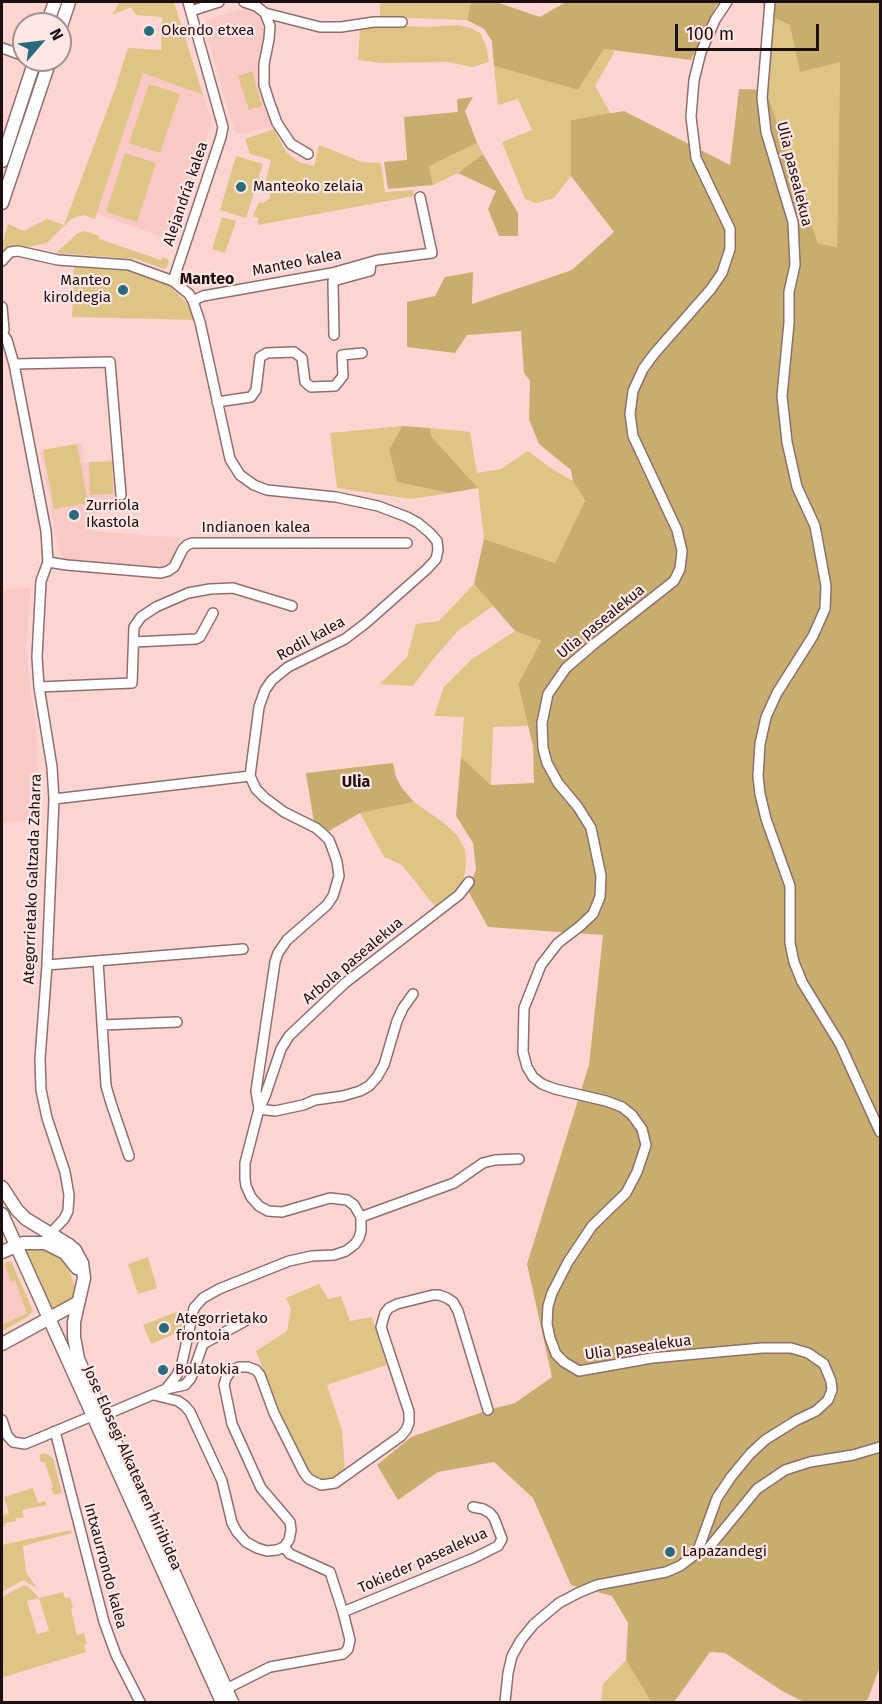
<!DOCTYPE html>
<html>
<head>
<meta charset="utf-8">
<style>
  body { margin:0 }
  #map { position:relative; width:882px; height:1704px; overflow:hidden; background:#fcd5d2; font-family:"Fira Sans",sans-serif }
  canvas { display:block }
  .frame { position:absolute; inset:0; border:3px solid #1c0f0f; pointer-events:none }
  .north { position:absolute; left:12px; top:12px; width:60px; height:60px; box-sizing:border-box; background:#ffe7e5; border:2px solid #a4918f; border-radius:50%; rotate:62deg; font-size:16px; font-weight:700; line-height:24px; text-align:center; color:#1c0f0f }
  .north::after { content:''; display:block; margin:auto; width:21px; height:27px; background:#286b7d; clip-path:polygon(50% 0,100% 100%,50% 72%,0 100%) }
  .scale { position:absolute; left:675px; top:24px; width:144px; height:27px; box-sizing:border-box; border:3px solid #1c0f0f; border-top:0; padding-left:8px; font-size:18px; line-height:21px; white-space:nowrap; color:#1c0f0f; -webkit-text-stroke:4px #ffe7e5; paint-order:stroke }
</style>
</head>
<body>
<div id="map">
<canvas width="882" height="1704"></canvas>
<div class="frame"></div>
<div class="north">N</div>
<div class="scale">100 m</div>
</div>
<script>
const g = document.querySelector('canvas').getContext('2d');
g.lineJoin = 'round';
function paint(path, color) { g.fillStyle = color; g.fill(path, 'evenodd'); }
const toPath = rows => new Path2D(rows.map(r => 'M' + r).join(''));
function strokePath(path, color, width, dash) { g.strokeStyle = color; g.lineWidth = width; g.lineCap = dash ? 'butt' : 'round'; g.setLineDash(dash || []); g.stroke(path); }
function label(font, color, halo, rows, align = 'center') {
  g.font = font + ' "Fira Sans",sans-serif'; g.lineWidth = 4.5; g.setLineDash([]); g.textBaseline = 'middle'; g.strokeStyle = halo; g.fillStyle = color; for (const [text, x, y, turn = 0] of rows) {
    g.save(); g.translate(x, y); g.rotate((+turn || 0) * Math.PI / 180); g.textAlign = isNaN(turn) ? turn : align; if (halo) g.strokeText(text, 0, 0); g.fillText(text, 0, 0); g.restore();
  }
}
paint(toPath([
  [245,8,253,11,259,17,263,27,264,39,258,80,265,107,275,126,241,134,235,133,204,25,206,20],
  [143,72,203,95,212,122,172,240,97,214],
  [82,443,83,463,116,459,117,499,102,499,91,531,180,538,170,563,164,567,66,559,59,552,40,450],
  [31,587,26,650,37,740,39,820,2,823,2,590],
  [10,1261,12,1263,33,1311,27,1317,2,1331,2,1265]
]), '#f9c9c6');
paint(toPath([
  [120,2,174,2,203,95,143,73,95,219,84,215,75,217,70,220,47,243,28,247,17,246,6,249,2,253,2,245,8,224,24,231,47,219,64,225,115,89,128,48,161,50,162,17,136,15,131,7,112,15],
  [380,2,471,2,467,20,380,17],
  [771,16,790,25,840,62,837,247,818,245,766,90],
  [457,25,471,28,480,33,486,45,489,62,472,67,447,62,381,63,358,60,360,29,400,26,427,27],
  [604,49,615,51,595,86,611,114,571,120,571,176,554,198,536,203,525,199,502,142,532,130,518,99,498,105,494,66,578,90],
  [252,71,262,106,249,110,238,76],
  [149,84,180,94,160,153,129,143],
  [274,129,286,152,299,162,314,166,319,145,362,162,381,163,385,192,413,190,414,196,258,225,258,218,253,216,259,202,263,203,270,198,270,193,265,184,271,160,250,154,245,139],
  [477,143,483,154,458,173,433,185,429,166],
  [125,153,156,163,137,222,106,212],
  [236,156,263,164,246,218,220,210],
  [222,217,236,221,225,253,212,249],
  [85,231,99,236,99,239,161,260,162,257,168,259,169,261,167,267,164,269,136,259,56,253,78,233],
  [74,267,132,271,158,280,169,286,178,294,187,304,195,320,72,317],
  [402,426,389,450,397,482,449,493,411,499,337,488,330,433],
  [430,428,470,432,477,473,501,469,528,451,549,467,573,481,585,502,555,563,484,539,478,488,431,436],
  [77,444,88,503,54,509,43,450],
  [89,462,112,462,113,494,90,495],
  [474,584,493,606,459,630,434,658,413,686,380,684,407,657,416,624,439,621],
  [515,631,541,641,518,684,528,726,493,727,491,785,461,757,464,717,434,716,444,687,472,659],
  [414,802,444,823,457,835,465,850,466,865,463,884,436,908,402,865,384,857,360,813],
  [25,1248,46,1248,63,1259,68,1266,74,1284,74,1295,71,1300,54,1310,51,1310,24,1251],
  [148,1257,157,1288,138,1294,128,1264],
  [10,1261,12,1263,33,1311,27,1317,2,1331,2,1325,27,1313,15,1280,11,1282,4,1264],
  [319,1284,328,1299,341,1296,350,1321,372,1317,387,1365,327,1385,342,1430,345,1471,333,1480,322,1482,313,1477,305,1465,286,1426,256,1351,287,1331,291,1309,286,1298],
  [176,1312,184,1330,151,1344,143,1325],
  [45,1453,53,1458,62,1493,54,1495,51,1488,53,1487,48,1472,45,1462,41,1463,39,1455],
  [33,1488,38,1503,45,1501,47,1505,22,1510,24,1518,16,1518,16,1521,5,1523,5,1526,2,1527,2,1516,9,1513,4,1497],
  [71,1530,72,1533,23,1546,26,1572,37,1588,23,1580,2,1592,2,1545],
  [24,1585,29,1587,39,1598,63,1592,65,1598,70,1597,73,1608,71,1609,77,1635,84,1633,87,1644,84,1645,86,1652,4,1677,2,1672,2,1597],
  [39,1598,49,1631,37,1634,27,1601],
  [626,1660,651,1702,601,1702,603,1684]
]), '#dec586');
paint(toPath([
  [471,2,496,2,540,17,566,2,724,2,716,6,691,60,604,49,578,90,494,66,492,41,484,29,467,20],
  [762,2,880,2,880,1666,868,1699,863,1702,804,1702,782,1691,725,1653,710,1652,674,1702,651,1702,626,1660,628,1623,612,1596,571,1585,533,1498,494,1462,438,1472,398,1500,377,1465,411,1437,488,1410,515,1403,552,1377,527,1264,589,1065,603,935,488,927,468,891,476,869,473,843,456,816,461,757,491,785,534,783,533,746,518,684,541,641,515,631,474,584,484,539,555,563,585,501,573,481,571,470,539,444,529,419,530,381,524,373,521,331,467,335,455,353,407,347,407,302,435,296,445,277,473,272,472,304,572,270,614,232,571,176,571,120,624,111,730,165,739,89,766,90,818,244,837,247,840,62,800,72,790,25,766,14],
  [473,97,465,111,477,143,429,166,433,185,388,189,384,162,407,160,404,117,458,112,457,99],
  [483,154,518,213,518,236,499,236,488,209,496,191,458,173],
  [402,426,430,428,431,436,478,488,449,493,397,482,389,450],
  [393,763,396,777,402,788,414,802,360,813,329,831,314,822,306,773]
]), '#c7ae6f');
const street = toPath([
  [244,2,256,6,265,13,320,27,341,27,374,22,402,22],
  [770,2,762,98,766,132,793,222,795,265,789,292,789,323,782,396,787,442,797,487,815,526,826,586,825,609,813,636,777,693,766,717,760,744,758,776,760,794,766,819,790,886,790,943,794,962,802,982,840,1044,880,1132],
  [191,11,219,2],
  [265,13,270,26,269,39,264,64,264,85,269,101,277,123,291,144,308,154],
  [2,48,22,55,24,58],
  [2,261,10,252,18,251,58,260,129,265,173,281,189,294,193,301,200,322,230,459,240,475,254,485,267,490,336,497,378,506,407,517,418,523,430,533,437,541,438,550,436,559,427,569,366,623,345,639,288,667,272,680,265,690,259,707,250,776,256,789,265,798,284,812,316,828,323,834,329,840,334,853,337,862,339,876,333,896,327,905,287,940,278,953,275,962,256,1091,259,1109,245,1163,245,1179,246,1186,251,1197,259,1206,268,1211,282,1212,330,1198,347,1200,354,1205,361,1217,361,1231,359,1238,355,1244,346,1251,334,1255,312,1256,289,1261,219,1289,203,1298,194,1308,182,1363,177,1375,166,1389,112,1412,102,1413,92,1416,25,1444,13,1442,7,1435,2,1420],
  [173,281,221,137,223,127,188,2],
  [193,301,203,296,332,273,378,260,432,253,420,197],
  [2,307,4,330,2,333,7,340,14,364,46,531,48,562,41,581,37,657,39,687,52,767,54,799,47,965,40,1059,41,1090,47,1118,65,1172,69,1195,68,1211,64,1219,47,1237],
  [334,335,333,281,370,271,371,262],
  [14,364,110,362,121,495],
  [217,402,251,397,256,390,260,357,267,353,294,352,302,358,305,382,311,387,335,386,343,376,342,355,362,353],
  [48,562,67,565,161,573,168,571,174,567,183,549,187,545,192,543,407,543],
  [134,642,196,639,200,637,213,613],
  [39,687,132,683,134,627,141,617,156,607,188,593,210,589,233,588,292,606],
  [54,799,250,776],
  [98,961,106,1086,111,1103,129,1156],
  [47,965,243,949],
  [102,1025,177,1022],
  [259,1109,265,1096,281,1049,289,1036,345,983,459,895,469,882],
  [259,1109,275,1111,303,1105,315,1100,343,1096,360,1091,369,1086,377,1077,384,1065,397,1021,403,1008,413,994],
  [361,1217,454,1183,483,1163,495,1160,519,1159],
  [166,1389,185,1385,191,1378,203,1344,245,1321],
  [154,1395,178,1401,185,1406,190,1412,222,1481,232,1523,237,1532,246,1542,257,1548,267,1551,277,1550,284,1547,289,1540,291,1530,290,1522,261,1488,232,1424,224,1385,226,1378,231,1371,239,1367,248,1367,256,1370,260,1375,274,1413,304,1473,309,1479,321,1485,335,1483,401,1436,406,1430,409,1423,409,1412,381,1327,385,1313,389,1308,397,1304,433,1295,439,1295,447,1298,453,1302,458,1311,488,1410],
  [55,1431,104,1622,116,1655,140,1702],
  [284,1547,290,1554,330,1572,343,1612,474,1558,498,1546,502,1539,494,1518,490,1513,483,1509,473,1507],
  [697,1553,707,1550,757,1489,785,1470,810,1462,853,1455,880,1447],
  [226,1689,270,1667,343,1654,348,1649,350,1640,343,1612],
  [505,1702,508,1673,512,1656,521,1640,534,1624,559,1603,578,1593,597,1585,666,1572,680,1566,697,1553,717,1498,731,1477,750,1454,765,1440,797,1420,816,1411,828,1400,832,1390,831,1381,824,1364,808,1353,791,1348,762,1348,652,1358,579,1371,564,1362,556,1354,550,1338,547,1324,548,1306,552,1293,568,1262,592,1226,626,1193,637,1172,646,1145,642,1129,632,1115,622,1107,606,1101,555,1089,542,1084,533,1077,527,1067,523,1052,524,1008,541,965,558,943,579,927,593,914,600,897,601,876,591,828,578,807,558,783,547,763,543,748,542,723,548,694,566,668,594,644,674,581,680,569,682,551,677,530,633,436,630,414,633,391,643,369,654,354,711,289,722,273,730,249,730,229,696,158,691,117,694,80,701,52,715,20,727,2]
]);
const secondary = toPath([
  [47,24,55,2],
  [60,29,69,2],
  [2,161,35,60],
  [2,203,50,60],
  [2,1187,17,1210,26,1219,69,1245,75,1250,82,1263,84,1278,74,1322,74,1337,78,1359,232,1702],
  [2,1214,222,1702],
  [2,1252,23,1243,45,1243,65,1253,77,1268],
  [2,1344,77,1303]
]);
strokePath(street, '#916e6c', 12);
strokePath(secondary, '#916e6c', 15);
strokePath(street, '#fff', 9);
strokePath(secondary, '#fff', 12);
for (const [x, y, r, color] of [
  [149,31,6,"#286b7d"],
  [241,187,6,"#286b7d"],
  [123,290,6,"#286b7d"],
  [74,515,6,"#286b7d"],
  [164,1328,6,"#286b7d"],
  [163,1370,6,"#286b7d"],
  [670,1552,6,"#286b7d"]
]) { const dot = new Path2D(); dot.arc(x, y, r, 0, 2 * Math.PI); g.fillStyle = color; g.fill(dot); strokePath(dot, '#ffe7e5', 2); }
label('15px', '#1c0f0f', '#ffe7e5', [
  ["Okendo etxea",161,31],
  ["Manteoko zelaia",253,187],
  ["Manteo",111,281,"right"],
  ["kiroldegia",111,298,"right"],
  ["Zurriola",86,506],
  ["Ikastola",86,523],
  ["Ategorrietako",176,1319],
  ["frontoia",176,1336],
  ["Bolatokia",175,1370],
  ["Lapazandegi",682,1552]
], 'left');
label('15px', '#1c0f0f', '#ffe7e5', [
  ["Ulia pasealekua",794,174,76],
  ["Alejandría kalea",186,194,-71],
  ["Manteo kalea",297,263,-11],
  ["Indianoen kalea",256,528],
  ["Ulia pasealekua",601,622,-39],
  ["Rodil kalea",311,639,-29],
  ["Ategorrietako Galtzada Zaharra",33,879,-88],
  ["Arbola pasealekua",353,961,-40],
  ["Ulia pasealekua",638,1348,-8],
  ["Jose Elosegi Alkatearen hiribidea",132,1468,66],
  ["Tokieder pasealekua",423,1561,-24],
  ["Intxaurrondo kalea",105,1566,75]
]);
label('bold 16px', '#1c0f0f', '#ffe7e5', [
  ["Manteo",207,280],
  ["Ulia",356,783]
]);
</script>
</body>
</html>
